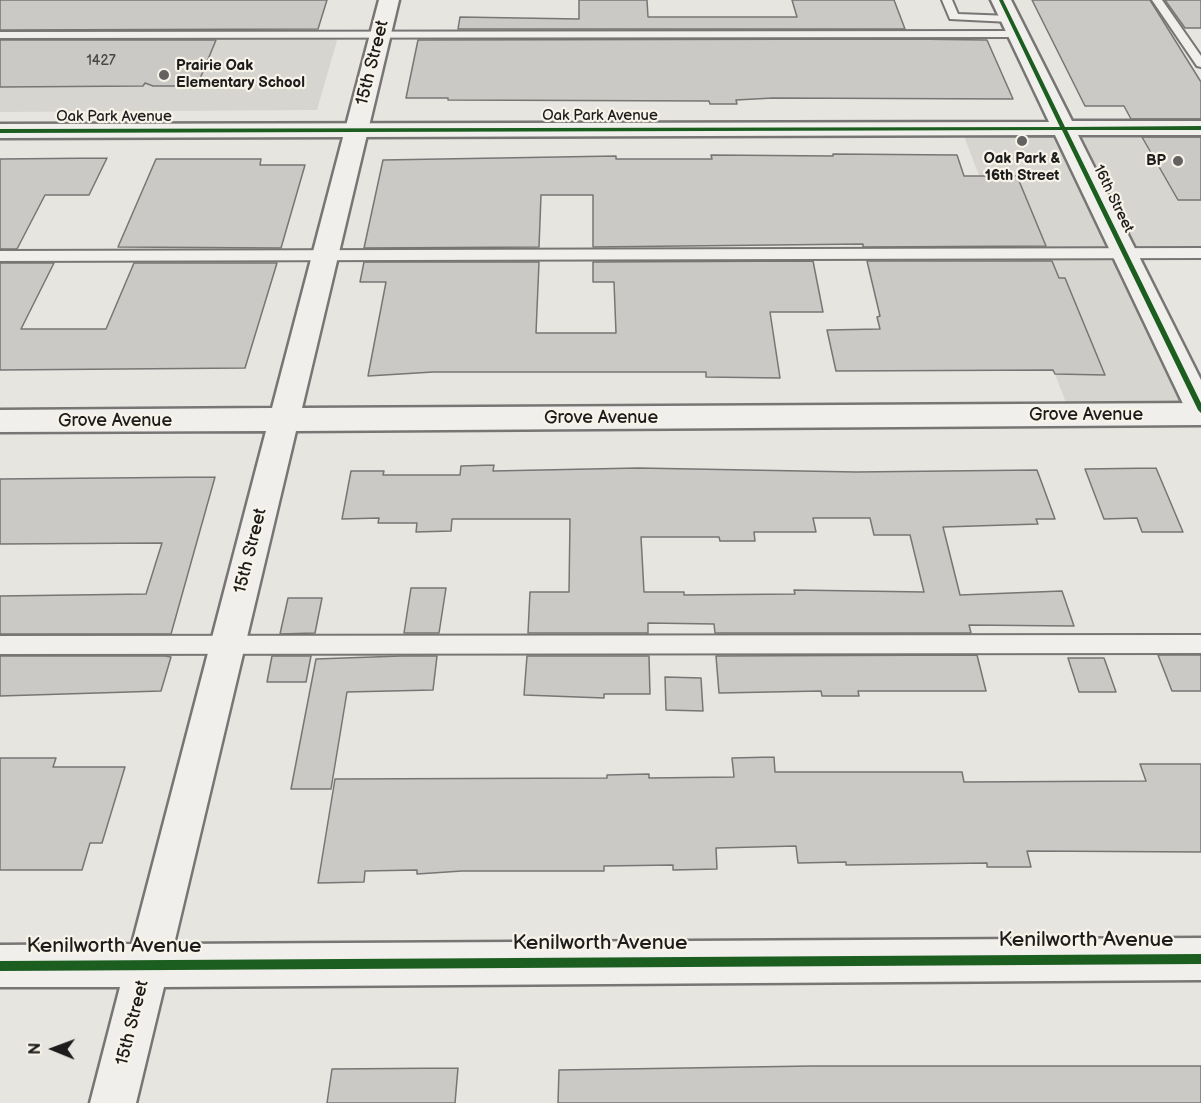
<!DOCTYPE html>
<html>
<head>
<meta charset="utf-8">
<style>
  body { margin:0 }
  #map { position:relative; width:1201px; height:1103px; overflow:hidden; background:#e6e5e0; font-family:"Balsamiq Sans",sans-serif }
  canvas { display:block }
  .north { position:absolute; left:24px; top:1019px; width:60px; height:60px; -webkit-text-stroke:4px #f7f3e8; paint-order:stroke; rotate:271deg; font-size:16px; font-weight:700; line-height:24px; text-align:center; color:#1c1c1c }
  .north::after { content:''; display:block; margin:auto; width:21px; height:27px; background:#1c1c1c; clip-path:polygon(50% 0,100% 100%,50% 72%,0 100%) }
</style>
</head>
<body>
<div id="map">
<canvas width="1201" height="1103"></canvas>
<div class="north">N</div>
</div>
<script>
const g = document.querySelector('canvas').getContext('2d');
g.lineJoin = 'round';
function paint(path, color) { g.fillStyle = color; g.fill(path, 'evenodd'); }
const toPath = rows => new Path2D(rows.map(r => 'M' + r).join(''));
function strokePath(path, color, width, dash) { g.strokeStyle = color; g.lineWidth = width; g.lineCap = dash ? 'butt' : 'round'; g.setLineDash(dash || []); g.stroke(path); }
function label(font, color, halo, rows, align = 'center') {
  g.font = font + ' "Balsamiq Sans",sans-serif'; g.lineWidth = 4.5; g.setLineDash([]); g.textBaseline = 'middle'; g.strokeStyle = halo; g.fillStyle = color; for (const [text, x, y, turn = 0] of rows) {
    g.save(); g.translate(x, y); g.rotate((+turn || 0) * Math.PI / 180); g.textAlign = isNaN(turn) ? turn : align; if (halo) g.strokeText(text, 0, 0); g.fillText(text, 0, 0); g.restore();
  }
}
paint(toPath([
  [338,37,317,110,0,112,0,39],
  [962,131,1201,131,1201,256,1132,257,1201,419,1073,421]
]), '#d7d5cf');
const building = toPath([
  [0,0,327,0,318,29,0,30,0,0],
  [579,0,647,0,648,17,797,17,792,0,894,0,905,29,458,29,460,17,579,19,579,0],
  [1032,0,1150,0,1201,82,1201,119,1131,119,1124,106,1085,106,1032,0],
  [1165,0,1201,0,1201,28,1185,28,1165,0],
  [909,39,987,40,1013,99,773,98,736,100,737,104,710,104,709,101,448,100,448,98,406,98,418,40,909,39],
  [0,40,216,40,197,86,153,86,145,83,143,86,0,87,0,40],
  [1142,137,1201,137,1201,200,1178,200,1142,137],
  [833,154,957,155,964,176,1017,176,1046,246,863,247,863,244,593,247,593,195,541,195,539,247,364,248,383,160,616,156,616,159,712,159,711,155,833,156,833,154],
  [107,158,89,195,45,195,17,249,0,249,0,159,107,158],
  [156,159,261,159,260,165,305,165,281,248,118,247,156,159],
  [813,261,823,312,770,312,780,378,706,377,706,372,433,372,368,376,386,282,360,282,364,262,539,262,536,333,616,333,614,282,593,282,593,262,813,261],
  [867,261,1052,261,1059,278,1065,278,1105,375,1055,374,1053,370,836,371,827,330,880,329,877,317,880,316,867,261],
  [0,263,54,263,21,329,106,329,134,263,277,263,245,368,0,370,0,263],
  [494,465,493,471,638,468,856,472,1037,470,1055,519,1036,519,1038,524,943,527,960,595,1062,591,1074,626,969,625,971,633,715,633,714,624,648,623,648,633,528,633,530,592,569,592,570,519,452,519,451,531,416,532,417,523,378,523,379,518,342,519,351,471,384,471,383,475,460,475,461,466,494,465],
  [813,518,870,518,874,535,910,535,924,592,794,590,795,594,684,595,684,592,644,592,641,537,719,537,720,541,755,541,754,532,816,532,813,518],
  [1156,468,1183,532,1142,532,1137,518,1104,519,1085,469,1156,468],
  [215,477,171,634,0,634,0,596,146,594,162,543,0,544,0,479,215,477],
  [411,588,446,588,439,633,404,633,411,588],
  [288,598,322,598,315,633,280,634,288,598],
  [977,655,986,691,858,691,859,696,822,696,821,691,719,693,716,656,977,655],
  [1158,655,1201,655,1201,691,1172,691,1158,655],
  [0,656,165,656,171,657,161,691,0,696,0,656],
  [272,656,311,656,306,682,267,682,272,656],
  [401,656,437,656,433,690,347,692,331,789,291,789,316,659,401,656],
  [527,656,649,656,650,694,604,694,604,698,524,695,527,656],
  [1068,658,1104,658,1116,692,1079,692,1068,658],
  [665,677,701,678,703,711,666,710,665,677],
  [774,757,775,772,962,772,964,782,1146,781,1140,764,1201,764,1201,852,1027,851,1031,867,987,867,987,863,846,865,846,862,798,863,796,846,716,848,717,869,673,870,673,865,604,866,604,871,462,871,417,874,417,870,365,871,364,882,318,883,335,779,607,778,607,775,649,774,649,778,734,777,732,758,774,757],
  [0,758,56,758,53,767,125,767,102,843,90,843,82,870,0,870,0,758],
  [812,1066,1201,1066,1201,1103,558,1103,559,1070,812,1066],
  [458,1068,455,1103,327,1103,332,1069,458,1068]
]);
paint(building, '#cac9c5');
strokePath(building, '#777674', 1.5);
const lane = toPath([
  [942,0,952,0,958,14,1010,16,1016,19,1010,22,950,19,942,0],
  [1152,0,1162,0,1201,56,1201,67,1197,66,1152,0],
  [0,32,1017,31,1023,34,1017,37,0,38,0,32],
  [1201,248,1201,258,0,261,0,251,1201,248],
  [1201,635,1201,653,0,654,0,636,1201,635]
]);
const street = toPath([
  [379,0,399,0,302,408,1201,403,1201,425,296,431,174,944,1201,938,1201,980,164,987,136,1103,90,1103,120,987,0,987,0,945,132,944,266,431,0,432,0,410,272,408,379,0]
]);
const secondary = toPath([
  [991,0,1011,0,1072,121,1201,121,1201,135,1078,135,1201,380,1201,421,1191,418,1186,410,1055,135,0,138,0,124,1049,122,991,0]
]);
strokePath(lane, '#777674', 4);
strokePath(street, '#777674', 5);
strokePath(secondary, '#777674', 5);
paint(lane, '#f0efeb');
paint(street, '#f0efeb');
paint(secondary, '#f0efeb');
paint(toPath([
  [999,0,1003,0,1065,127,1201,126,1201,130,1067,130,1201,403,1201,413,1198,410,1062,130,0,133,0,129,1060,127,999,0],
  [1201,954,1201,964,0,971,0,961,1201,954]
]), '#1b5e20');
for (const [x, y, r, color] of [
  [164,75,6,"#636261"],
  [1022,141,6,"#636261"],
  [1178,161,6,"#636261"]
]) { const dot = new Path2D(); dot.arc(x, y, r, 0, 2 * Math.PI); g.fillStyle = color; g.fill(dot); strokePath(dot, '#f7f3e8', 2); }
label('14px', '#484746', null, [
  ["1427",101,61]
]);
label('bold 15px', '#1c1c1c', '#f7f3e8', [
  ["Prairie Oak",176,66],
  ["Elementary School",176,83],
  ["Oak Park &",1022,159,"center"],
  ["16th Street",1022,176,"center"],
  ["BP",1166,161,"right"]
], 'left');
label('15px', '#1c1c1c', '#f7f3e8', [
  ["Oak Park Avenue",600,116],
  ["Oak Park Avenue",114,117],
  ["16th Street",1113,199,64]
]);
label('18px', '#1c1c1c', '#f7f3e8', [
  ["15th Street",373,63,-76],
  ["Grove Avenue",1086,415],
  ["Grove Avenue",601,418],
  ["Grove Avenue",115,421],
  ["15th Street",251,551,-76],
  ["15th Street",133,1023,-76]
]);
label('21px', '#1c1c1c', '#f7f3e8', [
  ["Kenilworth Avenue",1086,941],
  ["Kenilworth Avenue",600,944],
  ["Kenilworth Avenue",114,947]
]);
</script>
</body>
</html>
